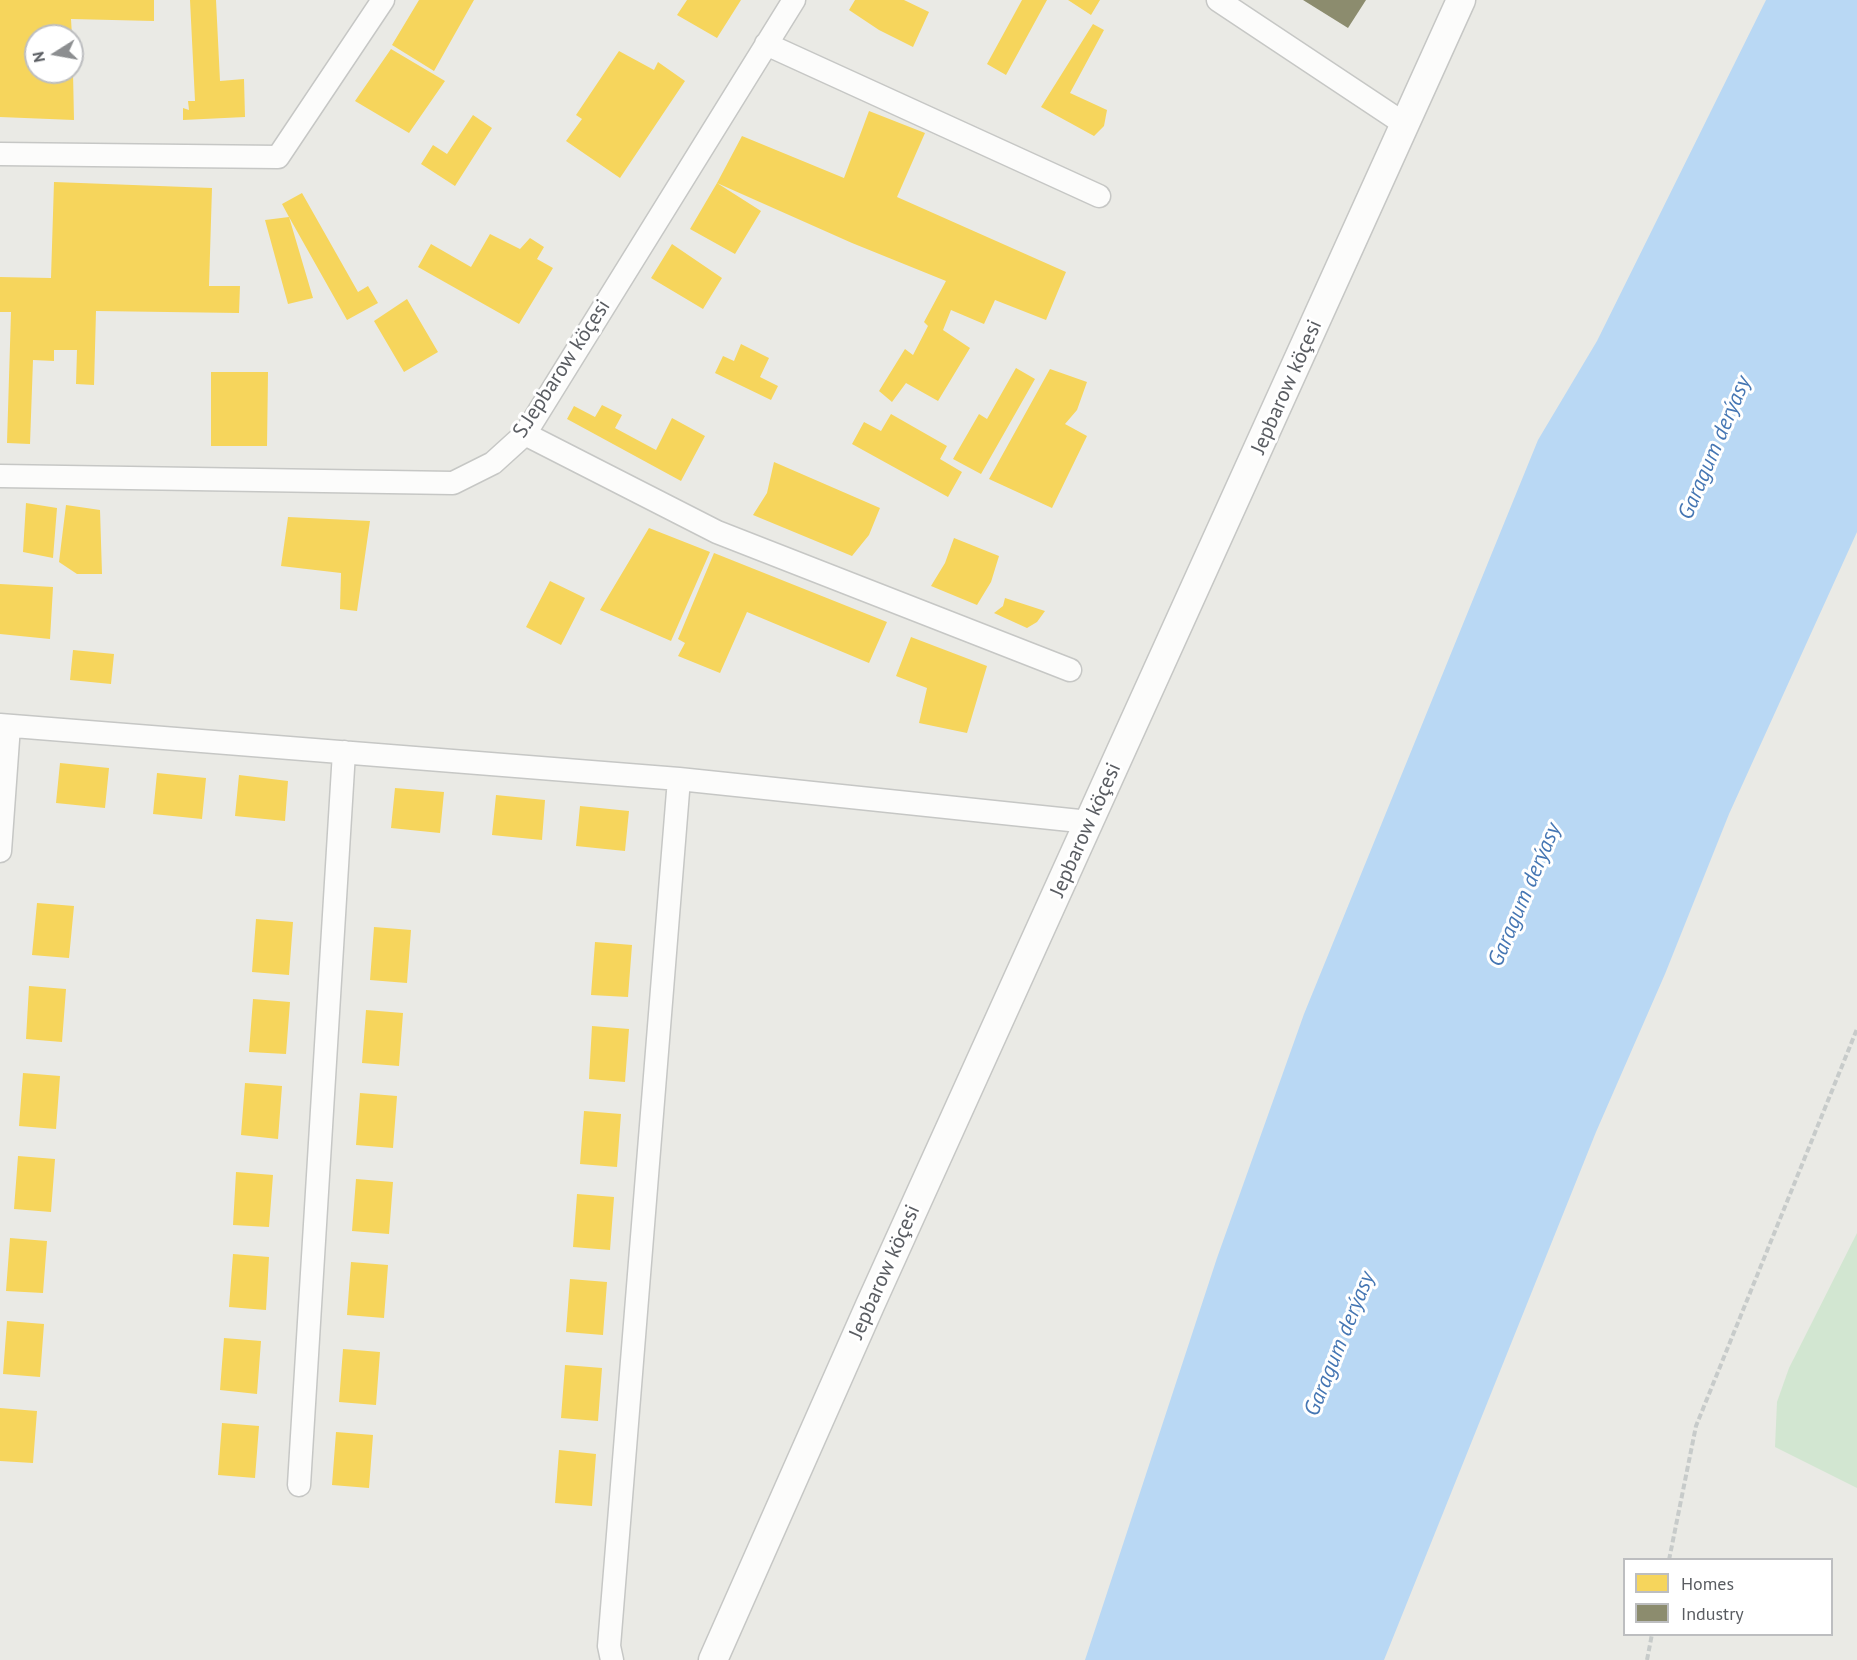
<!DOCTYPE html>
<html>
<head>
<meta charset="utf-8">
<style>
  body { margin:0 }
  #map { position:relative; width:1857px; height:1660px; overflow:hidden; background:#eaeae5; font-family:"PT Sans",sans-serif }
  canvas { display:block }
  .legend { position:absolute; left:1623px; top:1558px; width:210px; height:78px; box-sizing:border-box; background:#fff; border:2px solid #bdbec0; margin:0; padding:8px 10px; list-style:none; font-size:18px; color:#5a5d62 }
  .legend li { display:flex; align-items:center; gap:12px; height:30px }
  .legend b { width:30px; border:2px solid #bdbec0 }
  .north { position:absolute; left:24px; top:24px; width:60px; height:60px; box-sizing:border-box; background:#fff; border:2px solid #bdbec0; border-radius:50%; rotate:259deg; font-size:16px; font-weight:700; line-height:24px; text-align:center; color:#5a5d62 }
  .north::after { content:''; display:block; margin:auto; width:21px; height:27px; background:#8c8e90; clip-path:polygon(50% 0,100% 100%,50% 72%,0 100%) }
</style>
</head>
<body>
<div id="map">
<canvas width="1857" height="1660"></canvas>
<ul class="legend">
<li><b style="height:16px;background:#f6d55c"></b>Homes</li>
<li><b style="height:16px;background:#8c8c6e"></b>Industry</li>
</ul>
<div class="north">N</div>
</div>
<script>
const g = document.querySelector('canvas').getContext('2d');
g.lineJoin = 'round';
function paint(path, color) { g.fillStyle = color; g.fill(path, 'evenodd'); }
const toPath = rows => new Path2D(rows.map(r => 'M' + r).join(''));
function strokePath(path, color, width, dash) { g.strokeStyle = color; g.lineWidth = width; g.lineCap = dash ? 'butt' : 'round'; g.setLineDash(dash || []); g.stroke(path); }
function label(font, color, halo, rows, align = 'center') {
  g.font = font + ' "PT Sans",sans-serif'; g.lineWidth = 6; g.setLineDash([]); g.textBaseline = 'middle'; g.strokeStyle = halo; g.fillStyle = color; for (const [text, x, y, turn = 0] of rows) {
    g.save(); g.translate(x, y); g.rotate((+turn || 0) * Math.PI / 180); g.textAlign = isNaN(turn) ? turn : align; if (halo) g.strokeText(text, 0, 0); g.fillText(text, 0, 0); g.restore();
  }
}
paint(toPath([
  [1857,1233,1857,1488,1775,1447,1777,1402,1789,1368]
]), '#d2e6d1');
paint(toPath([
  [1766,0,1857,0,1857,532,1729,814,1665,974,1596,1132,1384,1660,1085,1660,1217,1258,1304,1014,1538,440,1597,341]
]), '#b9d8f4');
paint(toPath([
  [0,0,154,0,154,21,71,19,72,36,36,36,36,72,73,72,74,120,0,117],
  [190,0,216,0,220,81,244,79,245,117,183,120,183,108,189,110,188,101,195,101],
  [419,0,474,0,434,71,392,45],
  [687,0,741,0,717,38,677,15],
  [855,0,904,0,929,12,913,47,879,30,849,10],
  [1022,0,1047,0,1006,75,987,64],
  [1068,0,1100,0,1091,15],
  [1093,24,1104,30,1070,93,1107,110,1104,126,1094,136,1041,107],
  [391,49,445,81,409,133,355,101],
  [619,51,654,70,658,62,685,81,620,178,566,141,582,119,576,115],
  [869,111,925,133,897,197,1066,272,1046,320,995,300,984,324,951,310,943,330,970,348,938,401,906,383,892,402,879,391,905,349,913,355,928,326,924,322,946,281,852,243,717,183,742,136,844,178],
  [473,115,492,128,455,186,421,164,433,145,447,154],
  [54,182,212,188,209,286,240,286,239,313,96,311,94,385,76,384,77,350,54,350,54,361,33,360,30,444,7,443,11,312,0,312,0,277,51,278],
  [717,183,761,211,735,254,690,229],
  [302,193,358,292,368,286,378,303,347,320,289,217,313,298,288,304,265,220,289,217,282,204],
  [490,234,520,249,530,238,544,247,537,259,553,268,519,324,418,267,431,244,471,267],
  [672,244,722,278,703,309,651,278],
  [407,299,438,352,404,372,374,321],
  [741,344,769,358,760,377,778,386,771,400,715,373,723,356,734,361],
  [1016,368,1035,379,981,474,953,459,979,414,987,419],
  [1050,369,1087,382,1077,410,1065,424,1087,436,1052,508,989,479],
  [211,372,268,372,267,446,211,446],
  [602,405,622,415,615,428,656,450,672,418,705,436,681,481,567,419,574,406,595,417],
  [891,414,947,446,940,459,962,472,948,497,852,444,864,422,881,431],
  [774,462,880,508,869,535,852,556,753,515,767,493],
  [26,503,57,508,53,558,23,552],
  [66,505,100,510,102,574,77,574,59,562],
  [288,517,370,521,357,611,340,609,341,573,281,566],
  [649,528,710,552,671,641,600,610],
  [954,538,999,556,991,582,977,605,931,586,945,563],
  [714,553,887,622,869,663,747,612,720,673,678,656,685,643,678,639],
  [550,581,585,598,561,645,526,627],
  [0,584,53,587,50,639,0,634],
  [1005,598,1045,611,1037,622,1027,628,994,613,1003,606],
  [911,637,987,666,967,733,919,723,927,688,896,676],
  [73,650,114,654,111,684,70,680],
  [60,763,109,768,105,808,56,803],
  [157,773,206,778,202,819,153,814],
  [239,775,288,781,285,821,235,816],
  [395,788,444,792,440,833,391,828],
  [496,795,545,800,542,840,492,835],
  [580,806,629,811,625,851,576,846],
  [37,903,74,906,69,958,32,955],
  [256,919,293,922,289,975,252,972],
  [374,927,411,930,407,983,370,980],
  [595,942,632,945,628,997,591,995],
  [29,986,66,989,62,1042,26,1039],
  [253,999,290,1002,286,1054,249,1052],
  [366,1010,403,1013,399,1066,362,1063],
  [592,1026,629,1029,625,1082,589,1079],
  [23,1073,60,1076,56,1129,19,1126],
  [245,1083,282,1086,278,1139,241,1135],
  [360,1093,397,1096,393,1148,356,1145],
  [584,1111,621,1114,617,1167,580,1164],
  [18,1156,55,1159,51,1212,14,1209],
  [236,1172,273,1175,269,1227,233,1225],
  [356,1179,393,1182,389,1234,352,1231],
  [577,1194,614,1197,610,1250,573,1247],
  [10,1238,47,1241,43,1293,6,1291],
  [233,1254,269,1257,266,1310,229,1307],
  [351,1262,388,1265,384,1318,347,1315],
  [570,1279,607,1282,603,1335,566,1332],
  [7,1321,44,1324,40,1377,3,1374],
  [224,1338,261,1341,257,1394,220,1390],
  [343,1349,380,1352,376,1405,339,1402],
  [565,1365,602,1368,598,1421,561,1418],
  [0,1408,37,1411,33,1463,0,1461],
  [222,1423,259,1426,255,1478,218,1475],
  [336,1432,373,1435,369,1488,332,1485],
  [559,1450,596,1454,592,1506,555,1503]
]), '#f6d55c');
paint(toPath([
  [1303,0,1366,0,1348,28]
]), '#8c8c6e');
const minor = toPath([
  [1218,0,1406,125],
  [766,44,1099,196],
  [0,154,278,157,383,0],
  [525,434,717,532,1070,670],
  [0,476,453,483,493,463,525,434,794,0],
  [0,725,679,779],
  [0,851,9,726],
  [299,1485,344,752],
  [612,1660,609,1646,679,779,1089,822]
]);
const tertiary = toPath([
  [713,1660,871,1303,1461,0]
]);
strokePath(minor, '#c6c7c5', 25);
strokePath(tertiary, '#c6c7c5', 31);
strokePath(toPath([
  [1669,1560,1696,1426,1857,1029],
  [1647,1660,1652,1634]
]), '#c7cbca', 4, [6, 3]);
strokePath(minor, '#fcfcfb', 22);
strokePath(tertiary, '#fcfcfb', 28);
label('21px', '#5a5d62', '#fff', [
  ["S.Jepbarow köçesi",562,369,-57],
  ["Jepbarow köçesi",1287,387,-66],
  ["Jepbarow köçesi",1086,830,-66],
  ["Jepbarow köçesi",885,1272,-66]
]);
label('italic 22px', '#4576b3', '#fff', [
  ["Garagum derýasy",1715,448,-67],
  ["Garagum derýasy",1525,895,-67],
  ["Garagum derýasy",1340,1344,-68]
]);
</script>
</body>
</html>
